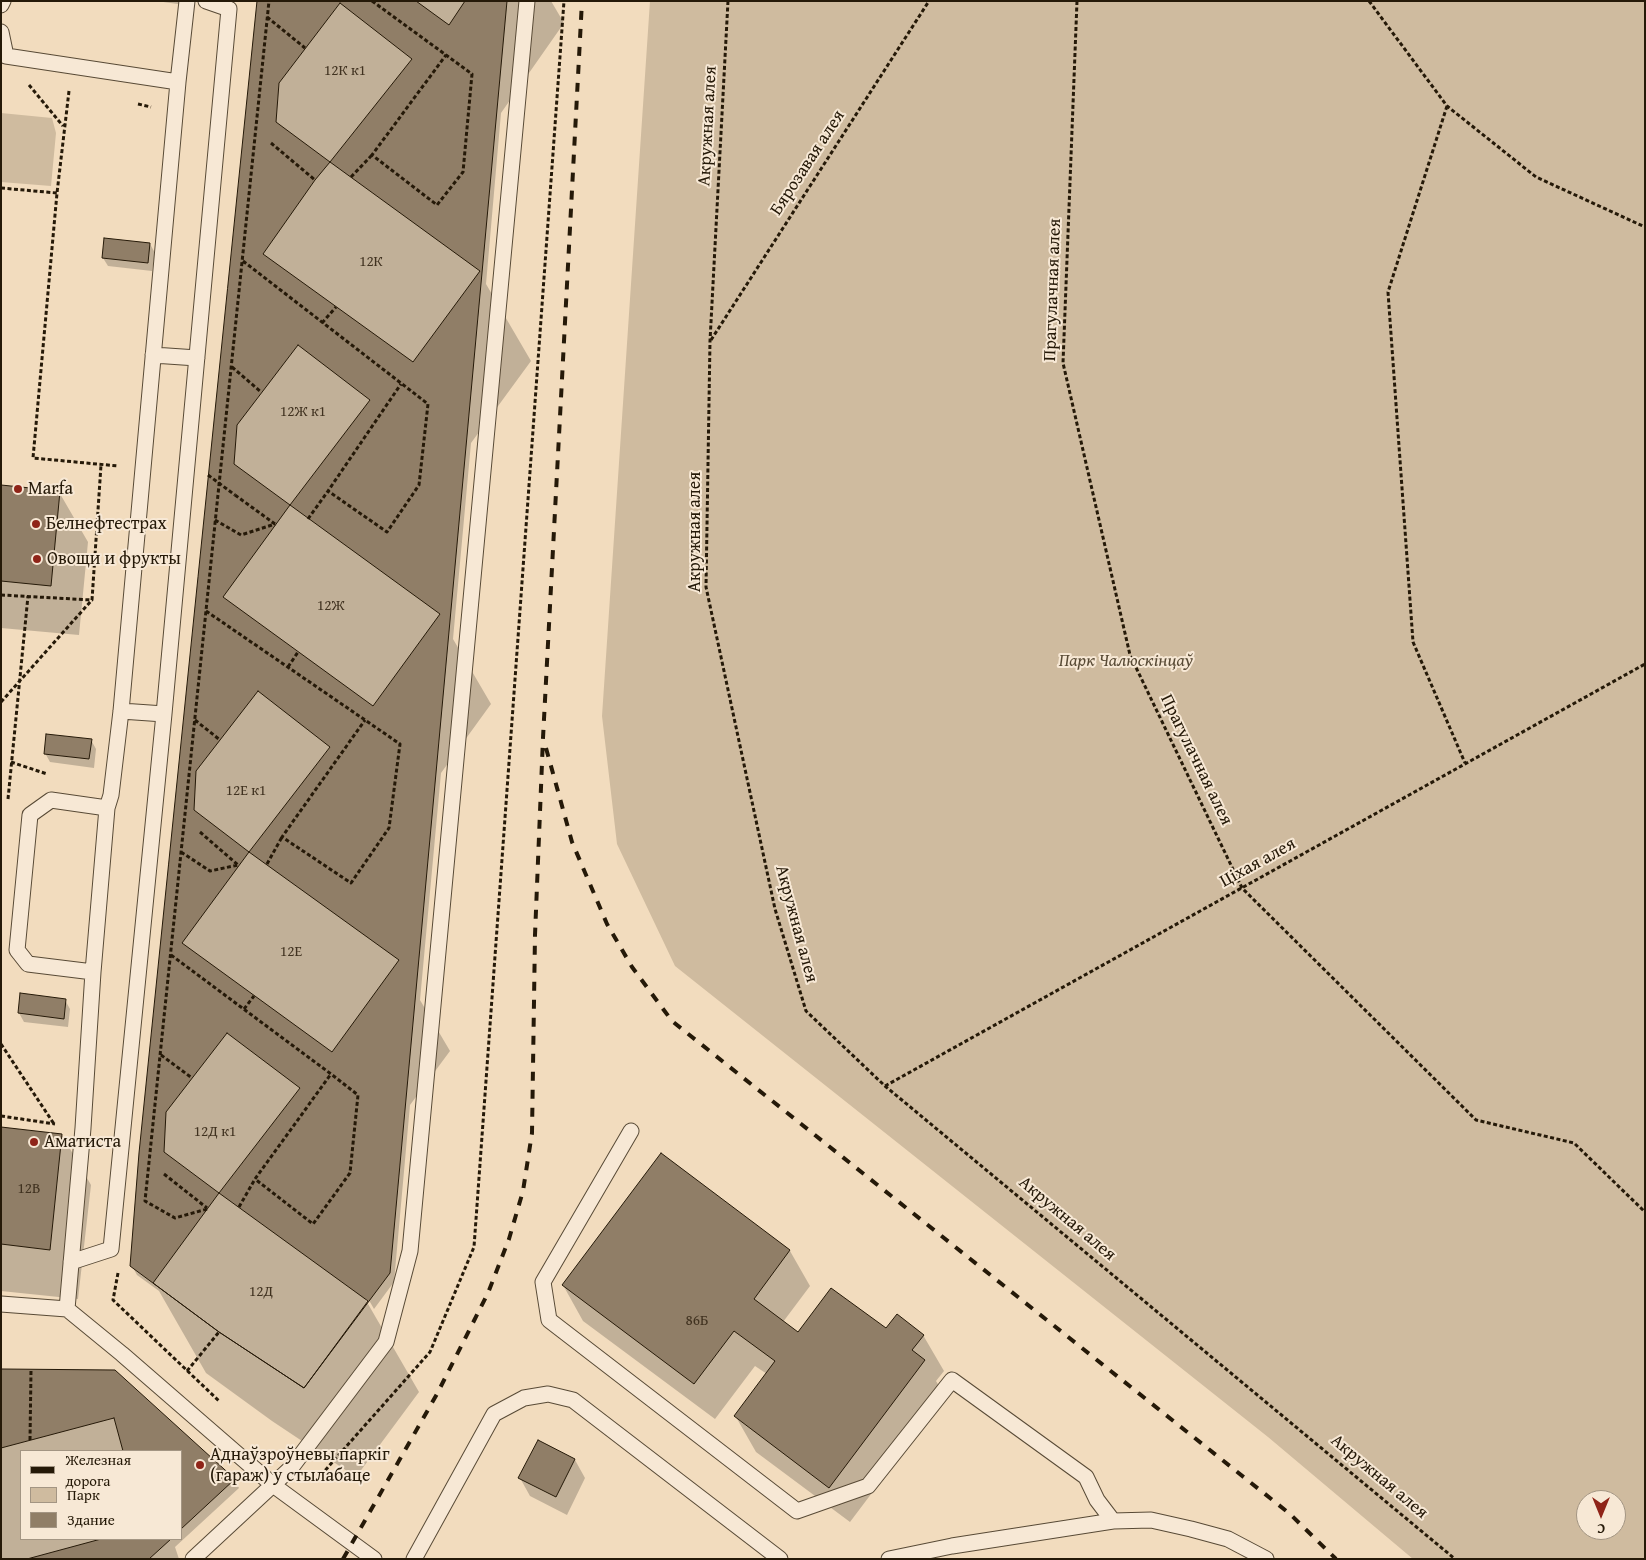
<!DOCTYPE html>
<html>
<head>
<meta charset="utf-8">
<style>
  body { margin:0 }
  #map { position:relative; width:1646px; height:1560px; overflow:hidden; background:#f2dcbe; font-family:"Gentium Book Plus",serif }
  canvas { display:block }
  .frame { position:absolute; inset:0; border:2px solid #251908; pointer-events:none }
  .legend { position:absolute; left:20px; top:1450px; width:162px; height:90px; box-sizing:border-box; background:#f7e8d5; border:1px solid #a39583; margin:0; padding:6px 9px; list-style:none; font-size:15px; color:#251908 }
  .legend li { display:flex; align-items:center; gap:10px; height:25px }
  .legend b { width:25px; border:1px solid #a39583 }
  .north { position:absolute; left:1576px; top:1490px; width:50px; height:50px; box-sizing:border-box; background:#f7e8d5; border:1px solid #a39583; border-radius:50%; rotate:180deg; font-size:14px; font-weight:700; line-height:20px; text-align:center; color:#251908 }
  .north::after { content:''; display:block; margin:auto; width:18px; height:22px; background:#8f2418; clip-path:polygon(50% 0,100% 100%,50% 72%,0 100%) }
</style>
</head>
<body>
<div id="map">
<canvas width="1646" height="1560"></canvas>
<div class="frame"></div>
<ul class="legend">
<li><b style="height:6px;background:#251908"></b>Железная дорога</li>
<li><b style="height:14px;background:#cfbb9f"></b>Парк</li>
<li><b style="height:14px;background:#907e67"></b>Здание</li>
</ul>
<div class="north">С</div>
</div>
<script>
const g = document.querySelector('canvas').getContext('2d');
g.lineJoin = 'round';
function paint(path, color) { g.fillStyle = color; g.fill(path, 'evenodd'); }
const toPath = rows => new Path2D(rows.map(r => 'M' + r).join(''));
function strokePath(path, color, width, dash) { g.strokeStyle = color; g.lineWidth = width; g.lineCap = dash ? 'butt' : 'round'; g.setLineDash(dash || []); g.stroke(path); }
function label(font, color, halo, rows, align = 'center') {
  g.font = font + ' "Gentium Book Plus",serif'; g.lineWidth = 4; g.setLineDash([]); g.textBaseline = 'middle'; g.strokeStyle = halo; g.fillStyle = color; for (const [text, x, y, turn = 0] of rows) {
    g.save(); g.translate(x, y); g.rotate((+turn || 0) * Math.PI / 180); g.textAlign = isNaN(turn) ? turn : align; if (halo) g.strokeText(text, 0, 0); g.fillText(text, 0, 0); g.restore();
  }
}
paint(toPath([
  [650,1,1645,1,1645,1559,1413,1559,1268,1437,675,966,617,844,602,716],
  [1586,1500,1616,1500,1616,1530,1586,1530],
  [1,113,52,118,56,133,51,186,1,182]
]), '#cfbb9f');
paint(toPath([
  [156,1,192,1,192,6],
  [258,1,551,1,564,23,501,113,486,284,531,361,471,443,453,639,491,704,441,773,420,1000,450,1051,410,1105,394,1282,374,1309,366,1295,364,1297,419,1392,356,1477,272,1421,206,1373,159,1291,137,1275,132,1266],
  [150,244,155,253,152,271,108,266,103,258],
  [1,487,59,492,88,542,79,635,1,628],
  [91,740,96,749,94,768,50,762,45,753],
  [65,1000,70,1009,68,1027,24,1022,19,1013],
  [1,1128,62,1135,91,1185,78,1299,1,1291],
  [790,1251,810,1286,783,1322,798,1333,886,1330,923,1335,944,1371,936,1381,945,1396,850,1522,756,1452,736,1417,767,1374,755,1366,715,1419,583,1321,563,1285],
  [1,1370,115,1371,234,1480,239,1488,175,1547,179,1559,1,1559],
  [21,1451,181,1451,181,1539,21,1539],
  [575,1460,585,1478,567,1515,530,1496,520,1478]
]), '#0003');
const building = toPath([
  [257,1,507,1,390,1273,304,1388,219,1332,130,1266,139,1153,257,1],
  [416,1,465,1,449,25,416,1],
  [340,3,412,59,330,162,276,122,279,83,340,3],
  [330,162,480,271,413,362,263,254,315,180,330,162],
  [104,238,150,243,148,263,102,258,104,238],
  [298,345,370,400,290,505,234,464,237,425,298,345],
  [1,485,60,491,51,586,1,581,1,485],
  [290,505,440,614,373,706,223,597,290,505],
  [258,691,330,747,249,852,194,810,196,771,258,691],
  [46,734,92,739,89,759,44,754,46,734],
  [249,852,399,960,332,1052,182,943,249,852],
  [20,993,66,999,64,1019,18,1013,20,993],
  [227,1033,300,1088,219,1193,164,1152,166,1112,227,1033],
  [1,1127,62,1134,50,1250,1,1244,1,1127],
  [661,1153,790,1250,754,1299,798,1332,831,1288,886,1328,897,1314,924,1335,912,1350,925,1360,829,1488,734,1416,775,1361,734,1331,694,1384,562,1285,661,1153],
  [219,1193,368,1301,304,1388,219,1332,153,1283,219,1193],
  [1,1369,115,1370,235,1479,181,1529,181,1451,21,1451,21,1539,171,1539,149,1559,1,1559,1,1369],
  [114,1418,123,1451,21,1451,21,1539,101,1539,27,1559,1,1559,1,1448,114,1418],
  [538,1440,575,1459,556,1497,518,1478,538,1440]
]);
paint(building, '#907e67');
strokePath(building, '#251908', 1);
const lane = toPath([
  [1,5,3,1],
  [1,32,6,56,178,82,187,1],
  [178,82,121,711,111,795,107,808,93,972,83,1128,67,1309,122,1354,273,1485,374,1559],
  [153,355,197,358],
  [121,711,164,714],
  [93,972,28,964,17,950,30,815,51,800,107,808],
  [631,1131,543,1282,549,1320,797,1511,868,1486,952,1380,1086,1477,1097,1500,1113,1521,1151,1520,1191,1529,1228,1539,1266,1559],
  [71,1262,111,1249,164,714,229,9,206,1],
  [1,1304,67,1309],
  [193,1559,291,1468,386,1342,410,1251,527,1],
  [414,1559,494,1414,524,1398,548,1394,573,1400,780,1559],
  [889,1559,952,1546,1113,1521]
]);
strokePath(lane, '#584a36', 17);
strokePath(toPath([
  [372,1,446,55,472,74,463,172,437,205,372,155,446,55],
  [728,1,710,341,706,587,775,909,806,1011,885,1086,1455,1559],
  [1077,1,1063,363,1130,655,1242,888,1476,1120,1574,1143,1645,1212],
  [1369,1,1447,106,1536,177,1645,227],
  [267,17,305,48],
  [29,85,63,126],
  [69,91,57,193,33,458,118,466],
  [138,104,151,107],
  [1447,106,1388,292,1413,642,1465,763],
  [271,143,315,180],
  [351,177,372,155],
  [1,188,57,193],
  [243,261,428,404,419,485,387,532,328,491,401,384],
  [322,323,336,307],
  [711,340,929,1],
  [232,367,261,392],
  [235,495,275,524],
  [308,519,328,491],
  [215,520,241,535,275,524],
  [1,595,92,600,101,465],
  [206,611,400,744,389,828,351,883,282,837,365,720],
  [288,667,298,652],
  [1,702,91,601],
  [195,720,220,740],
  [11,762,47,774],
  [8,799,28,596],
  [200,832,238,865],
  [181,852,210,871,238,865],
  [267,864,282,837],
  [171,955,331,1074,358,1095,350,1173,313,1224,255,1179,331,1074],
  [244,1009,254,996],
  [1,1044,54,1124],
  [161,1055,192,1078],
  [885,1086,1645,664],
  [1,1116,55,1124],
  [164,1174,207,1208],
  [239,1207,255,1179],
  [207,1209,175,1218,145,1201,269,1],
  [118,1273,113,1300,219,1401],
  [187,1371,219,1332],
  [30,1440,31,1370],
  [321,1475,430,1352,474,1247,564,1]
]), '#251908', 3, [4, 2.5]);
strokePath(lane, '#f7e8d5', 15);
strokePath(toPath([
  [546,748,572,842,607,924,632,967,672,1021,1290,1514,1336,1559],
  [343,1559,437,1394,488,1293,509,1239,523,1191,532,1133,535,935,543,738,582,1]
]), '#251908', 4, [9, 9]);
strokePath(toPath([
  [208,475,235,495]
]), '#251908', 3, [4, 2.5]);
for (const [x, y, r, color] of [
  [18,489,5,"#8f2418"],
  [36,524,5,"#8f2418"],
  [37,559,5,"#8f2418"],
  [34,1142,5,"#8f2418"],
  [200,1465,5,"#8f2418"]
]) { const dot = new Path2D(); dot.arc(x, y, r, 0, 2 * Math.PI); g.fillStyle = color; g.fill(dot); strokePath(dot, '#f7e8d5', 2); }
label('15px', '#403220', null, [
  ["12К к1",345,71],
  ["12К",371,262],
  ["12Ж к1",303,412],
  ["12Ж",331,606],
  ["12Е к1",246,791],
  ["12Е",291,952],
  ["12Д к1",215,1132],
  ["12В",29,1189],
  ["12Д",261,1292],
  ["86Б",697,1321]
]);
label('18px', '#251908', '#f7e8d5', [
  ["Акружная алея",708,126,-87],
  ["Бярозавая алея",808,163,-57],
  ["Прагулачная алея",1053,290,-88],
  ["Акружная алея",695,532,-90],
  ["Прагулачная алея",1196,760,64],
  ["Ціхая алея",1258,863,-29],
  ["Акружная алея",796,924,75],
  ["Акружная алея",1067,1219,40],
  ["Акружная алея",1379,1477,40]
]);
label('18px', '#251908', '#f7e8d5', [
  ["Marfa",28,489],
  ["Белнефтестрах",46,524],
  ["Овощи и фрукты",47,559],
  ["Аматиста",44,1142],
  ["Аднаўзроўневы паркіг",210,1455],
  ["(гараж) у стылабаце",210,1476]
], 'left');
label('italic 18px', '#584a35', '#f7e8d5', [
  ["Парк Чалюскінцаў",1126,661]
]);
</script>
</body>
</html>
